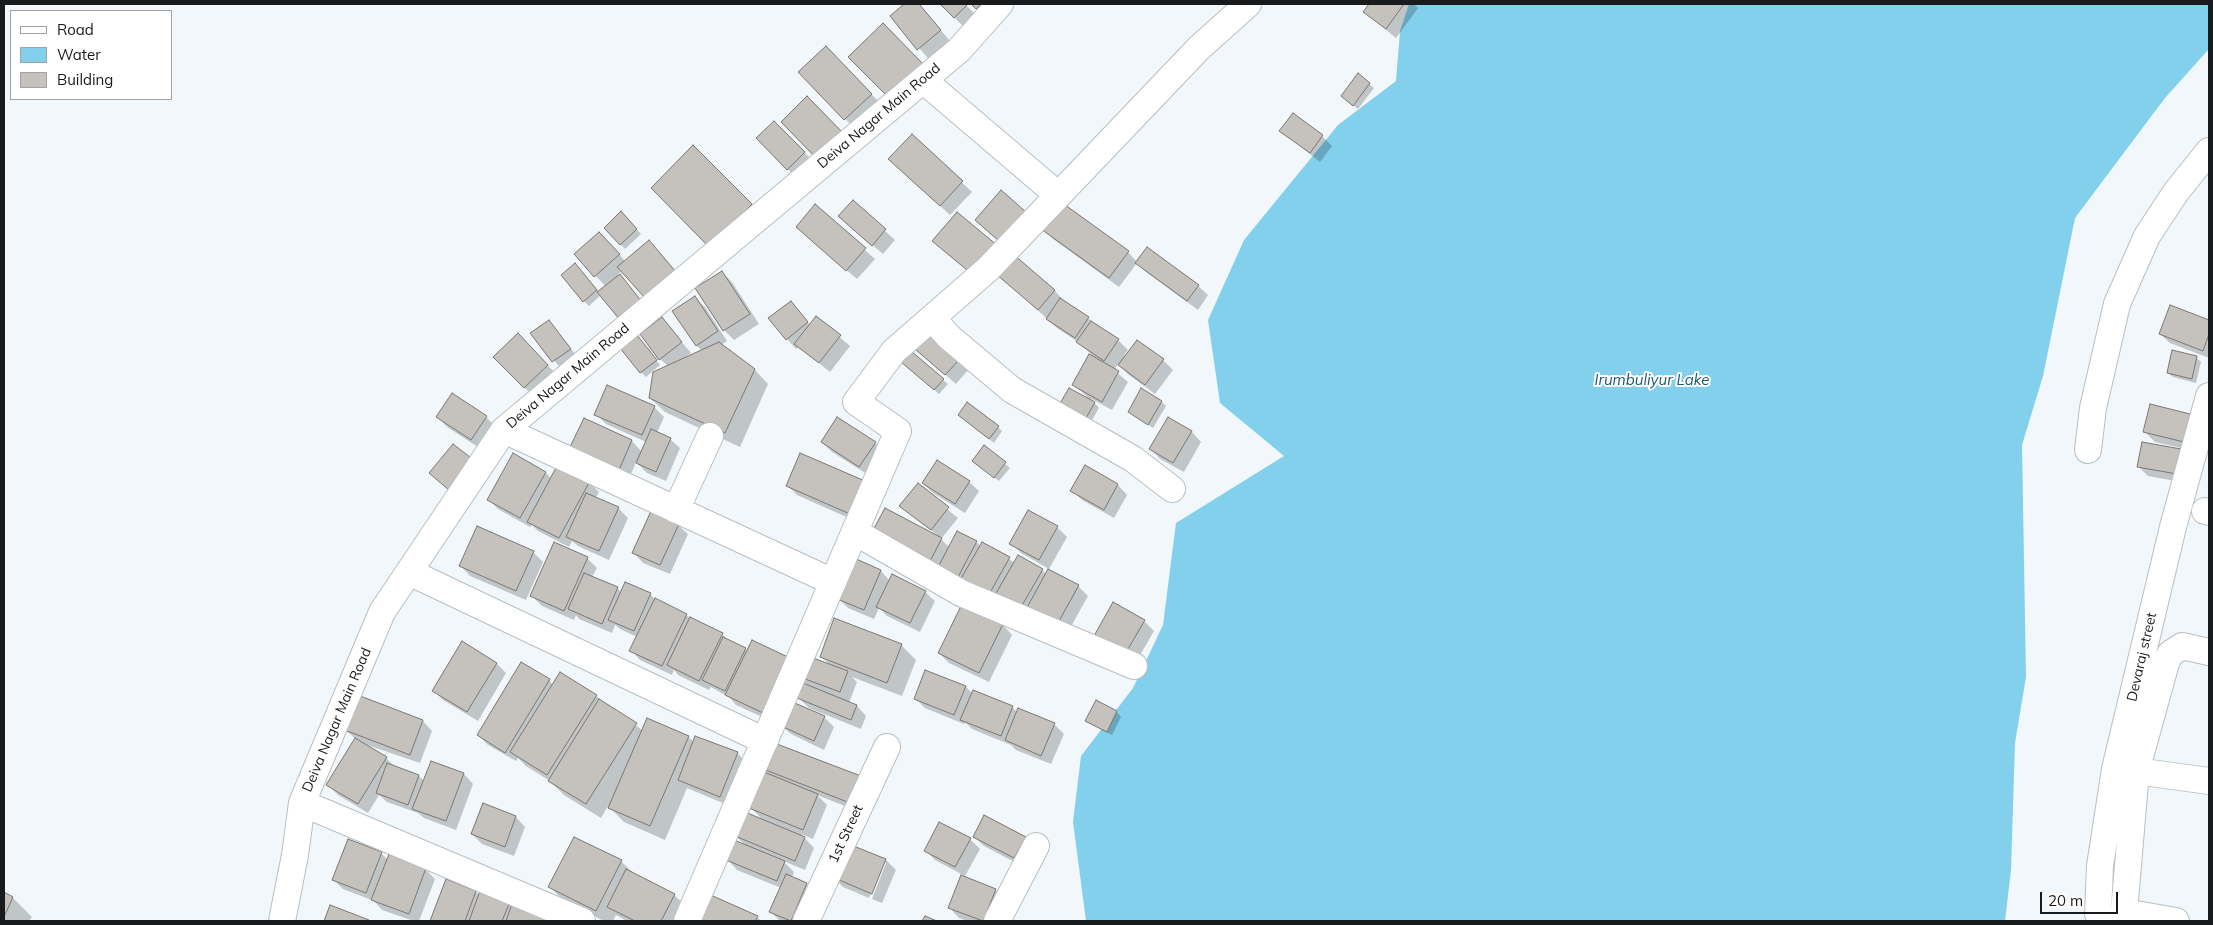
<!DOCTYPE html>
<html>
<head>
<meta charset="utf-8">
<style>
  body { margin:0 }
  #map { position:relative; width:2213px; height:925px; overflow:hidden; background:#f1f7fa; font-family:Mulish,sans-serif }
  canvas { display:block }
  .frame { position:absolute; inset:0; border:5px solid #181a1b; pointer-events:none }
  .legend { position:absolute; left:10px; top:10px; width:162px; height:90px; box-sizing:border-box; background:#fff; border:1px solid #a3a3a4; margin:0; padding:6px 9px; list-style:none; font-size:15px; color:#181a1b }
  .legend li { display:flex; align-items:center; gap:10px; height:25px }
  .legend b { width:25px; border:1px solid #a3a3a4 }
  .scale { position:absolute; left:2040px; top:892px; width:78px; height:22px; box-sizing:border-box; border:2px solid #181a1b; border-top:0; padding-left:6px; font-size:15px; line-height:18px; white-space:nowrap; color:#181a1b; -webkit-text-stroke:4px #fff; paint-order:stroke }
</style>
</head>
<body>
<div id="map">
<canvas width="2213" height="925"></canvas>
<div class="frame"></div>
<ul class="legend">
<li><b style="height:6px;background:#fff"></b>Road</li>
<li><b style="height:14px;background:#83d0ed"></b>Water</li>
<li><b style="height:14px;background:#c5c1bc"></b>Building</li>
</ul>
<div class="scale">20 m</div>
</div>
<script>
const g = document.querySelector('canvas').getContext('2d');
g.lineJoin = 'round';
function paint(path, color) { g.fillStyle = color; g.fill(path, 'evenodd'); }
const toPath = rows => new Path2D(rows.map(r => 'M' + r).join(''));
function strokePath(path, color, width, dash) { g.strokeStyle = color; g.lineWidth = width; g.lineCap = dash ? 'butt' : 'round'; g.setLineDash(dash || []); g.stroke(path); }
function label(font, color, halo, rows, align = 'center') {
  g.font = font + ' Mulish,sans-serif'; g.lineWidth = 4; g.setLineDash([]); g.textBaseline = 'middle'; g.strokeStyle = halo; g.fillStyle = color; for (const [text, x, y, turn = 0] of rows) {
    g.save(); g.translate(x, y); g.rotate((+turn || 0) * Math.PI / 180); g.textAlign = isNaN(turn) ? turn : align; if (halo) g.strokeText(text, 0, 0); g.fillText(text, 0, 0); g.restore();
  }
}
paint(toPath([
  [1409,4,2209,4,2209,49,2165,98,2075,218,2043,376,2022,445,2026,677,2015,743,2011,870,2005,921,1086,921,1073,822,1081,756,1133,688,1163,625,1176,523,1284,456,1220,403,1208,320,1244,240,1338,125,1396,81,1400,31]
]), '#83d0ed');
paint(toPath([
  [906,4,919,4,950,41,928,58,891,16],
  [941,4,965,4,976,15,964,27],
  [1371,4,1414,4,1418,8,1396,38,1365,12],
  [826,48,881,104,855,129,800,72],
  [1358,75,1374,88,1358,109,1347,101],
  [774,122,814,162,797,179,758,138],
  [1281,131,1322,136,1332,146,1320,162],
  [912,135,972,192,950,215,900,169],
  [853,202,895,240,883,254,850,226],
  [815,206,875,259,857,279,807,237],
  [621,213,641,234,625,249,605,228],
  [1043,229,1128,252,1137,262,1198,286,1208,295,1198,310,1146,272,1137,263,1119,287,1053,239],
  [609,243,626,262,658,251,685,282,622,270,618,274,651,312,601,295,589,306,584,301,580,269,599,292,606,287,576,254],
  [1013,256,1055,291,1064,301,1118,340,1128,350,1124,355,1126,357,1163,360,1173,370,1155,394,1129,375,1118,364,1114,370,1128,382,1112,410,1090,398,1099,408,1089,425,1064,411,1088,398,1074,384,1091,354,1078,342,1057,328,1008,283],
  [722,272,732,282,759,324,734,340,724,330],
  [695,298,705,307,727,341,721,345,754,369,768,384,740,447,665,412,650,398,668,366,660,359,662,319,691,353,684,358,702,351,696,345],
  [791,302,810,325,816,317,850,346,830,372,799,347,796,349,787,339],
  [2170,307,2209,322,2209,358,2170,343,2160,334],
  [549,321,579,359,563,371,532,334],
  [518,335,557,375,534,397,495,357],
  [641,341,660,365,646,377,641,372],
  [2196,357,2201,362,2196,383,2173,377,2168,373],
  [926,358,958,361,968,370,956,384],
  [908,366,943,380,948,384,939,394],
  [1162,402,1166,406,1153,428,1129,412],
  [654,407,664,417,657,433,670,439,680,448,666,481,647,473,636,462,629,479,582,457,585,420,632,441,642,452,646,442,606,424,596,414],
  [959,415,998,427,1002,431,994,443],
  [2190,415,2199,425,2194,451,2155,442,2145,432],
  [438,417,486,417,496,427,481,449,447,427],
  [1168,418,1192,432,1201,442,1184,472,1160,459,1151,449],
  [822,442,875,443,885,453,870,476,832,452],
  [984,447,1010,468,999,481,978,465],
  [2180,450,2186,483,2148,476,2139,467],
  [514,454,546,473,551,478,589,482,599,492,595,499,618,508,628,518,609,560,578,546,572,541,569,547,538,531,532,525,530,527,498,509,489,500],
  [801,455,860,523,797,495,787,485],
  [1085,467,1118,485,1127,495,1114,518,1082,500,1072,490],
  [969,482,979,491,965,513,933,493,923,483],
  [918,485,958,518,941,539,950,548,976,542,981,546,983,543,1015,563,1042,570,1046,574,1078,586,1088,596,1064,639,882,546,938,536,901,506],
  [678,525,688,534,670,574,643,563,634,553],
  [1057,527,1067,537,1049,569,1021,553,1011,543],
  [533,552,543,562,526,600,470,576,461,566],
  [587,558,597,568,592,577,617,588,622,593,650,594,656,600,722,634,729,642,748,652,831,666,821,656,901,645,916,660,902,696,852,677,857,682,849,703,857,706,866,716,861,729,809,708,799,698,809,687,797,674,773,722,736,705,730,698,711,687,709,690,678,675,674,670,672,675,640,660,631,650,637,637,620,629,615,625,612,633,579,619,576,615,574,620,542,606,532,596],
  [854,560,881,571,890,581,925,592,935,601,920,632,887,616,879,608,874,619,848,608,838,598],
  [962,606,1003,625,1012,635,989,682,949,663,939,653],
  [1144,621,1154,631,1136,662,1095,636],
  [462,643,497,664,506,673,478,721,443,700,433,690],
  [926,671,966,687,973,694,1012,707,1018,713,1054,724,1064,734,1051,764,1016,750,1011,745,972,729,965,722,964,724,925,708,915,698],
  [549,680,553,685,596,696,642,730,688,737,694,742,737,753,747,763,730,806,687,788,665,840,624,822,608,806,601,818,564,795,550,781,526,766,518,758,516,761,488,745,478,735],
  [356,696,423,721,432,731,420,763,361,743,386,758,395,767,419,776,424,781,431,762,464,774,473,784,456,830,424,818,418,813,387,802,379,795,368,813,338,795,328,785,356,739,344,729],
  [1096,702,1117,712,1121,717,1112,735,1092,725,1087,721],
  [824,717,834,727,824,750,791,734,781,725],
  [770,743,860,812,817,795,827,805,813,839,801,834,814,848,805,870,783,861,794,872,792,878,806,884,816,894,805,921,780,921,771,912,781,888,737,870,728,860,747,847,736,836,764,821,751,808,765,773,760,767],
  [484,805,516,817,525,827,514,856,482,844,472,834],
  [974,837,1025,838,1035,848,1024,867,984,846],
  [970,839,980,849,965,876,935,860,926,851],
  [847,844,886,860,896,870,882,903,872,899,886,863,883,863,869,898,843,887,833,877],
  [381,853,388,860,389,856,426,870,435,879,419,921,414,921,382,910,374,901,343,889,333,879],
  [621,861,635,875,674,895,684,904,675,921,627,921,616,915,613,921,604,921,564,901,550,887],
  [447,881,476,892,480,896,481,892,550,921,431,921],
  [995,890,1005,899,997,921,968,921,959,918,950,908],
  [4,893,13,898,32,917,29,921,4,921],
  [757,917,761,921,695,921]
]), '#0003');
const building = toPath([
  [904,4,919,4,941,30,917,50,890,16,904,4],
  [940,4,967,4,967,5,954,18,940,4],
  [971,4,981,4,976,9,971,4],
  [1369,4,1404,4,1386,29,1363,12,1369,4],
  [883,23,924,65,889,98,848,57,883,23],
  [826,46,872,94,844,120,798,72,826,46],
  [1358,73,1370,83,1353,106,1341,96,1358,73],
  [807,96,844,134,818,160,781,122,807,96],
  [1293,113,1323,135,1310,153,1279,131,1293,113],
  [774,121,805,152,787,170,756,138,774,121],
  [912,134,963,181,940,206,888,159,912,134],
  [693,145,752,204,709,247,651,188,693,145],
  [1001,190,1026,212,1000,242,975,220,1001,190],
  [853,200,886,229,872,246,838,216,853,200],
  [1061,202,1129,251,1109,278,1041,229,1061,202],
  [815,204,866,248,846,271,796,227,815,204],
  [621,211,637,229,620,245,604,228,621,211],
  [957,212,998,246,973,275,932,241,957,212],
  [599,232,620,254,594,277,574,254,599,232],
  [649,240,676,272,646,299,617,267,649,240],
  [1147,247,1199,285,1187,301,1135,263,1147,247],
  [1013,254,1055,290,1038,310,996,274,1013,254],
  [575,263,597,290,583,302,561,275,575,263],
  [722,271,750,314,723,331,695,288,722,271],
  [620,274,642,302,620,320,597,292,620,274],
  [695,296,718,331,696,346,672,311,695,296],
  [1060,298,1089,317,1075,338,1046,319,1060,298],
  [791,301,808,322,786,340,768,318,791,301],
  [2170,305,2209,320,2209,334,2203,351,2159,334,2170,305],
  [816,316,841,335,819,363,794,344,816,316],
  [662,317,682,342,659,360,640,334,662,317],
  [549,320,571,349,552,362,530,333,549,320],
  [1091,321,1119,339,1104,361,1076,342,1091,321],
  [518,333,548,365,524,388,493,357,518,333],
  [928,334,959,360,945,375,915,349,928,334],
  [637,335,657,360,640,373,620,348,637,335],
  [1137,340,1164,359,1145,385,1118,365,1137,340],
  [719,342,755,369,725,433,649,398,653,372,719,342],
  [2172,350,2197,356,2192,379,2167,373,2172,350],
  [911,351,944,379,934,390,901,362,911,351],
  [1089,354,1119,371,1102,402,1072,385,1089,354],
  [607,385,655,406,642,435,594,415,607,385],
  [1069,388,1095,402,1084,422,1058,407,1069,388],
  [1141,388,1162,401,1148,425,1128,412,1141,388],
  [452,393,487,416,471,440,436,417,452,393],
  [967,402,999,426,989,439,958,415,967,402],
  [2150,404,2190,414,2184,442,2143,432,2150,404],
  [837,417,876,442,859,467,821,442,837,417],
  [1168,417,1192,431,1173,463,1149,449,1168,417],
  [584,418,632,440,619,470,570,447,584,418],
  [651,429,671,438,656,472,636,463,651,429],
  [2142,442,2181,449,2177,474,2137,467,2142,442],
  [453,444,475,461,450,491,429,473,453,444],
  [984,445,1006,462,994,478,972,461,984,445],
  [513,453,546,472,520,518,487,500,513,453],
  [800,453,865,481,850,514,786,486,800,453],
  [937,460,970,481,955,504,922,483,937,460],
  [558,464,590,481,559,538,527,522,558,464],
  [1085,465,1118,484,1104,510,1070,491,1085,465],
  [918,483,949,507,931,530,899,506,918,483],
  [586,493,619,507,599,551,566,537,586,493],
  [885,508,942,538,927,567,870,536,885,508],
  [1028,510,1058,526,1039,560,1009,544,1028,510],
  [651,511,679,524,660,565,632,553,651,511],
  [477,526,534,551,516,591,459,566,477,526],
  [957,531,977,541,956,581,936,571,957,531],
  [554,542,588,557,564,611,530,596,554,542],
  [982,542,1010,557,987,598,959,582,982,542],
  [1018,555,1043,569,1020,609,995,595,1018,555],
  [854,558,881,570,864,610,837,599,854,558],
  [1048,569,1079,585,1054,630,1024,613,1048,569],
  [584,573,618,587,602,624,568,609,584,573],
  [892,574,926,591,910,623,876,607,892,574],
  [625,582,651,593,634,631,608,620,625,582],
  [655,598,687,614,662,666,629,651,655,598],
  [1113,602,1145,620,1125,654,1094,636,1113,602],
  [962,604,1003,624,979,673,938,653,962,604],
  [690,617,723,633,699,681,667,665,690,617],
  [834,618,902,644,887,683,820,657,834,618],
  [723,637,746,648,725,691,702,680,723,637],
  [752,640,790,658,763,713,725,695,752,640],
  [462,641,497,663,467,712,432,691,462,641],
  [805,655,848,671,840,692,797,676,805,655],
  [521,662,550,679,505,753,477,735,521,662],
  [925,670,966,686,954,715,914,699,925,670],
  [560,672,597,695,547,775,510,752,560,672],
  [803,683,857,705,851,720,797,698,803,683],
  [973,690,1013,706,1001,736,960,720,973,690],
  [355,694,423,720,410,755,342,729,355,694],
  [599,699,637,723,586,804,548,781,599,699],
  [1096,700,1117,711,1107,732,1085,721,1096,700],
  [790,701,825,716,814,741,779,725,790,701],
  [1018,708,1055,723,1041,756,1005,740,1018,708],
  [647,718,689,736,650,826,608,808,647,718],
  [695,736,738,752,720,797,678,780,695,736],
  [355,738,387,757,358,804,326,785,355,738],
  [769,741,861,776,850,803,758,767,769,741],
  [431,761,464,773,446,821,412,809,431,761],
  [387,763,419,775,408,805,376,793,387,763],
  [764,772,818,794,803,830,749,808,764,772],
  [483,803,516,816,505,847,471,834,483,803],
  [745,812,805,837,795,861,735,836,745,812],
  [984,815,1026,837,1014,858,973,837,984,815],
  [939,822,971,838,955,867,924,851,939,822],
  [574,837,622,860,596,911,548,887,574,837],
  [348,839,382,852,366,893,332,880,348,839],
  [734,840,785,861,777,881,726,860,734,840],
  [846,843,886,859,872,894,832,877,846,843],
  [389,854,426,868,409,914,371,900,389,854],
  [626,869,675,894,661,921,635,921,607,907,626,869],
  [786,874,807,883,791,921,769,912,786,874],
  [961,875,996,889,983,921,948,908,961,875],
  [446,879,476,891,465,921,430,921,446,879],
  [480,891,510,902,502,921,469,921,480,891],
  [4,892,13,897,4,917,4,892],
  [706,893,758,916,755,921,694,921,706,893],
  [512,904,548,918,546,921,506,921,512,904],
  [330,905,369,920,368,921,324,921,330,905],
  [925,916,937,921,922,921,925,916]
]);
paint(building, '#c5c1bc');
strokePath(building, '#7a7672', 1);
const minor = toPath([
  [923,80,1058,195],
  [932,318,949,337,1012,390,1133,459,1172,489],
  [504,430,833,582],
  [2088,450,2093,408,2117,304,2147,236,2176,192,2209,151],
  [676,510,710,436],
  [2205,511,2209,512],
  [855,532,961,593,1134,666],
  [409,572,765,741],
  [2136,771,2209,781],
  [302,803,582,921],
  [2124,912,2176,921],
  [282,921,295,855,302,803,382,612,504,430,959,50,1000,4],
  [687,921,898,431,856,402,894,351,988,269,1199,48,1248,4],
  [806,921,887,747],
  [997,921,1036,846],
  [2102,921,2098,914,2100,866,2115,769,2173,527,2209,396],
  [2120,921,2124,912,2136,771,2166,663,2170,654,2182,646,2209,652]
]);
strokePath(minor, '#b9bfc1', 28);
strokePath(minor, '#fff', 26);
label('14px', '#181a1b', '#fff', [
  ["Deiva Nagar Main Road",879,116,-40],
  ["Deiva Nagar Main Road",568,376,-40],
  ["Devaraj street",2142,657,-77],
  ["Deiva Nagar Main Road",337,720,-67],
  ["1st Street",846,834,-65]
]);
label('italic 15px', '#1a586d', '#fff', [
  ["Irumbuliyur Lake",1652,380]
]);
</script>
</body>
</html>
